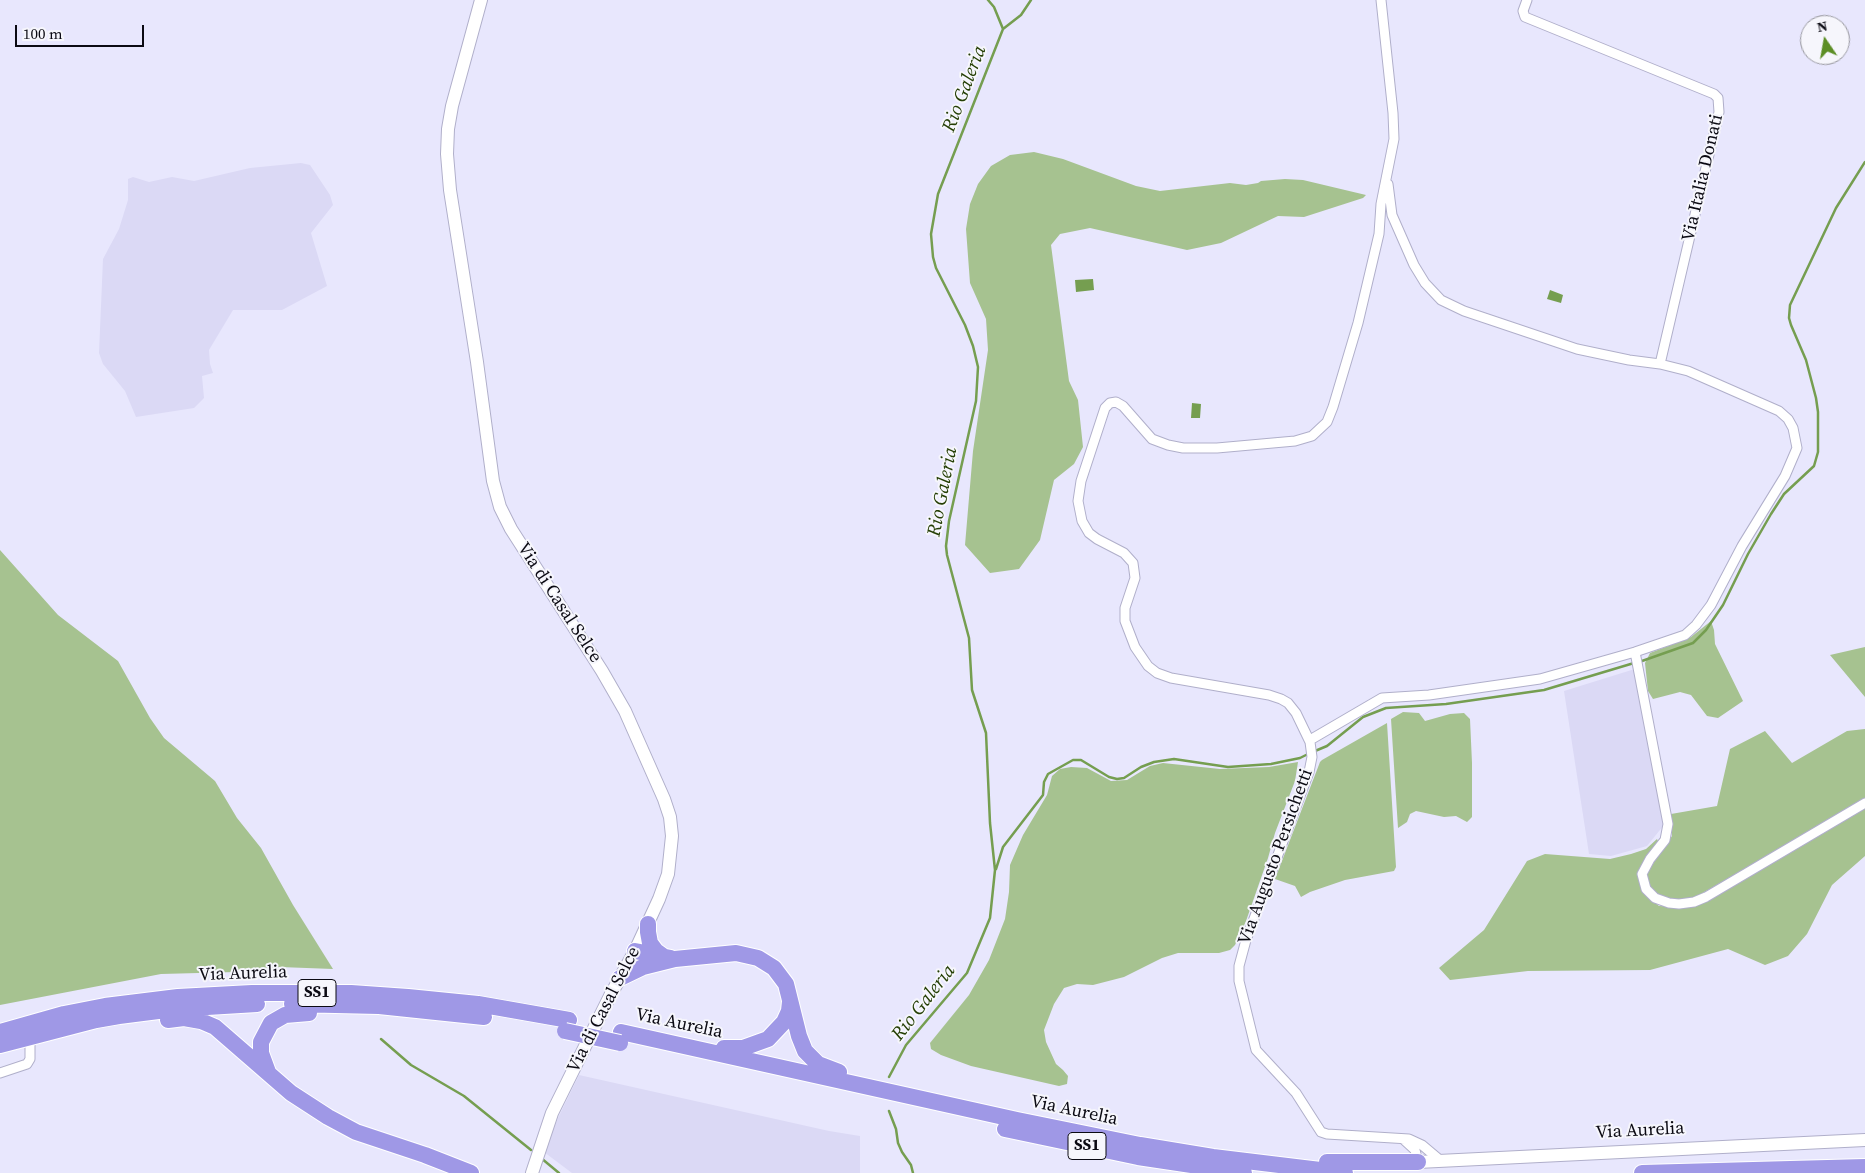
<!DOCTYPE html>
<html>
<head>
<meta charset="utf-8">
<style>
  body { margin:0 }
  #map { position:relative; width:1865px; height:1173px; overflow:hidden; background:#e8e7fd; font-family:"Source Serif 4",serif }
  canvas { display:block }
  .north { position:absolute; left:1800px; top:15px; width:50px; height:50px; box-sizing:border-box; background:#f6f6fc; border:1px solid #98989f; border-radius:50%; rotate:348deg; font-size:14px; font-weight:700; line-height:20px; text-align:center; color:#0b0a13 }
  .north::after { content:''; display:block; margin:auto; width:18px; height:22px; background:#5c8e25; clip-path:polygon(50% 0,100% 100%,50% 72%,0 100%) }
  .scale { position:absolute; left:15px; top:25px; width:129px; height:22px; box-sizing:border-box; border:2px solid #0b0a13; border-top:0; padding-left:6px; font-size:15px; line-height:18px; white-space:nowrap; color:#0b0a13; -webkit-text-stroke:4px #f6f6fc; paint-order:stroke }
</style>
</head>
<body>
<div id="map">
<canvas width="1865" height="1173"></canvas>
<div class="north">N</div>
<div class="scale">100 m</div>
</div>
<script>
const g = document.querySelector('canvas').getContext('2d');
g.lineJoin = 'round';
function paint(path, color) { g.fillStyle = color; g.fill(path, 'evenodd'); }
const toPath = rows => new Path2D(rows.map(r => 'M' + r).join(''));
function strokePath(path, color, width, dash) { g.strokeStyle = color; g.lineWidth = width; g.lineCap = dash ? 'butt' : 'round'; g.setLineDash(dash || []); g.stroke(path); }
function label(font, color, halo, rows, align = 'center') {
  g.font = font + ' "Source Serif 4",serif'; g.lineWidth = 4; g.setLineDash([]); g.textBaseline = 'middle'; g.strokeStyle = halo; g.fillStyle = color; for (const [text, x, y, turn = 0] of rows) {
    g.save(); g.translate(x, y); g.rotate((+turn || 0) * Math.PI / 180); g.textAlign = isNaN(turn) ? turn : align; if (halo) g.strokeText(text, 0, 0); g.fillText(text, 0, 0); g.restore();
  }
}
paint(toPath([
  [301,163,310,165,330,195,333,205,311,233,327,286,282,310,233,310,209,350,210,364,213,373,202,376,204,398,194,408,136,417,125,391,103,364,99,353,103,259,119,229,128,200,128,179,133,177,149,182,172,177,194,181,250,168],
  [1638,668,1668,820,1647,846,1611,856,1589,854,1564,691],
  [579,1075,829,1131,860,1136,860,1173,572,1173,544,1152,558,1118]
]), '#dbd9f5');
paint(toPath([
  [1034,152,1063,159,1136,186,1160,191,1230,183,1246,185,1258,183,1261,181,1285,179,1303,180,1366,195,1363,198,1304,217,1278,216,1221,243,1187,250,1090,228,1060,234,1051,245,1069,381,1078,400,1083,447,1074,464,1054,480,1040,540,1019,569,990,573,965,545,973,451,988,350,986,319,970,283,966,229,970,204,978,184,991,166,1010,155],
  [0,550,58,615,118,661,150,718,164,738,215,781,237,818,261,848,293,905,333,969,280,967,236,972,161,974,0,1005],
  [1711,621,1714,630,1715,644,1743,701,1718,718,1707,716,1691,695,1680,692,1653,699,1648,691,1645,663,1650,653,1691,637],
  [1865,647,1865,697,1830,655],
  [1403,712,1419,713,1425,721,1450,714,1464,713,1470,719,1472,763,1472,817,1467,822,1456,816,1444,817,1416,811,1410,814,1407,822,1398,828,1391,719],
  [1387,723,1396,867,1394,871,1345,880,1310,892,1301,897,1295,886,1275,879,1320,762,1322,760],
  [1865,729,1865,801,1692,899,1673,901,1652,892,1646,874,1672,836,1671,814,1717,806,1730,749,1765,731,1792,763,1847,731],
  [1298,762,1295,781,1275,833,1268,858,1246,921,1235,945,1230,950,1219,953,1178,953,1162,958,1124,977,1093,985,1077,984,1064,988,1054,1004,1044,1030,1046,1042,1056,1064,1063,1070,1068,1076,1067,1084,1059,1086,971,1066,941,1055,931,1049,930,1043,969,995,989,960,1005,919,1009,892,1010,865,1023,835,1047,795,1052,776,1060,769,1071,767,1087,768,1111,781,1127,780,1150,766,1163,763,1220,769,1269,767],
  [1865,808,1865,856,1832,885,1807,934,1788,956,1765,965,1728,949,1650,970,1528,971,1450,980,1439,968,1484,930,1527,861,1545,854,1610,859,1631,854,1646,849,1657,839,1659,843,1644,867,1647,896,1659,906,1691,907,1717,895]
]), '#a6c290');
paint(toPath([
  [1093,279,1094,290,1076,292,1075,280],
  [1550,290,1563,295,1561,303,1547,299],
  [1192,403,1201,404,1200,418,1191,418]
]), '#759e50');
strokePath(toPath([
  [988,0,994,7,1003,29],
  [1642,661,1693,643,1706,630,1723,605,1748,554,1771,514,1784,494,1814,466,1818,452,1818,412,1816,398,1806,360,1791,325,1789,318,1790,305,1836,208,1865,162],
  [1315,751,1327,746,1363,717,1386,708,1446,704,1544,690,1634,663],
  [996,869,1003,847,1043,795,1044,782,1048,774,1073,760,1081,760,1109,777,1117,779,1124,778,1141,767,1154,762,1174,759,1228,767,1271,764,1300,758,1308,754],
  [381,1039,411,1065,464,1096,531,1150],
  [889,1077,906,1045,967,973,990,918,995,870,990,823,986,733,972,690,969,638,947,555,946,546,949,521,976,401,978,367,973,346,965,325,936,268,933,257,931,234,938,194,1003,29,1021,15,1031,0],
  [889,1111,896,1129,898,1143,902,1152,911,1165,913,1173],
  [541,1158,559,1173]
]), '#759e50', 2.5);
const street = toPath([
  [1381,0,1393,113,1394,139,1381,204,1379,234,1358,323,1333,407,1327,422,1312,436,1295,441,1217,448,1183,448,1168,445,1152,439,1123,406,1116,402,1110,403,1105,408,1081,481,1078,501,1082,521,1089,533,1097,539,1124,553,1133,563,1135,578,1125,608,1125,621,1135,647,1148,666,1157,673,1171,678,1269,695,1281,699,1288,703,1296,713,1310,742,1312,757,1309,772,1246,940,1239,966,1239,981,1256,1050,1296,1093,1321,1132,1327,1134,1409,1139,1422,1145,1441,1161],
  [1527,0,1523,11,1525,17,1714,94,1718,98,1719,112,1660,364],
  [1635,652,1668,824,1665,840,1650,859,1642,874,1646,889,1655,898,1669,903,1679,904,1694,902,1706,897,1865,803],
  [1310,740,1382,698,1429,695,1540,679,1635,652,1685,635,1696,625,1711,605,1742,546,1785,476,1797,448,1793,428,1788,419,1779,411,1688,371,1660,364,1629,360,1577,349,1464,311,1441,300,1425,283,1414,265,1392,215,1388,184],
  [0,1073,27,1064,30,1059,30,1045],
  [1403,1139,1415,1150,1418,1162]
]);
const secondary = toPath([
  [481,0,452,106,448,129,447,154,450,190,477,362,493,481,500,507,511,529,602,671,625,711,664,799,670,817,672,836,668,874,659,899,635,951,610,996,552,1113,532,1173],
  [1418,1162,1865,1140]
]);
const highway = toPath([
  [648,924,648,932,650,943,656,951,663,956],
  [635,951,671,958],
  [620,978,643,967,675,959,736,953,758,958,774,968,786,984,799,1036,805,1051,818,1064,839,1072],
  [292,1004,379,1006,484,1017],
  [168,1020,184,1018,201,1021,215,1027,291,1093,328,1117,356,1132,425,1155,471,1173],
  [0,1032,64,1014,105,1006,178,997,252,993,351,993,408,997,478,1004,569,1020],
  [621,1032,1017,1120,1140,1145,1213,1157,1345,1173],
  [0,1045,96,1020,119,1016,174,1009,257,1004],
  [724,1048,743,1048,768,1039,784,1022,789,1011,790,1002],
  [268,1072,261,1053,261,1042,271,1023,285,1015,309,1013],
  [1005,1129,1138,1157,1244,1173],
  [1327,1162,1418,1162],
  [1642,1173,1865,1167]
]);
strokePath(street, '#b0afca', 11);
strokePath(secondary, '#b0afca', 14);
strokePath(highway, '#fff', 18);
strokePath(street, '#fff', 9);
strokePath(secondary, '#fff', 12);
strokePath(highway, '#9f98e6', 16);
const highwayBridge = toPath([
  [565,1031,620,1043]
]);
strokePath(highwayBridge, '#fff', 18, []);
strokePath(highwayBridge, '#9f98e6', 16);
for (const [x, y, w] of [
  [317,993,38],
  [1087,1146,38]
]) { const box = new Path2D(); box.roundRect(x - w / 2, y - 13.5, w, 27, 4); g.fillStyle = '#f6f6fc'; g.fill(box); strokePath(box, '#0b0a13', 1); }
label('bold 16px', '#0b0a13', null, [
  ["SS1",317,993],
  ["SS1",1087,1146]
]);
label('18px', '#0b0a13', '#f6f6fc', [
  ["Via Italia Donati",1703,178,-77],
  ["Via di Casal Selce",559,603,57],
  ["Via Augusto Persichetti",1276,857,-70],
  ["Via Aurelia",243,974,-2],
  ["Via di Casal Selce",604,1010,-63],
  ["Via Aurelia",679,1024,12],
  ["Via Aurelia",1074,1111,12],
  ["Via Aurelia",1640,1131,-3]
]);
label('italic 19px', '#253f05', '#f6f6fc', [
  ["Rio Galeria",965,89,-69],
  ["Rio Galeria",943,492,-79],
  ["Rio Galeria",924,1003,-52]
]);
</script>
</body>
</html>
